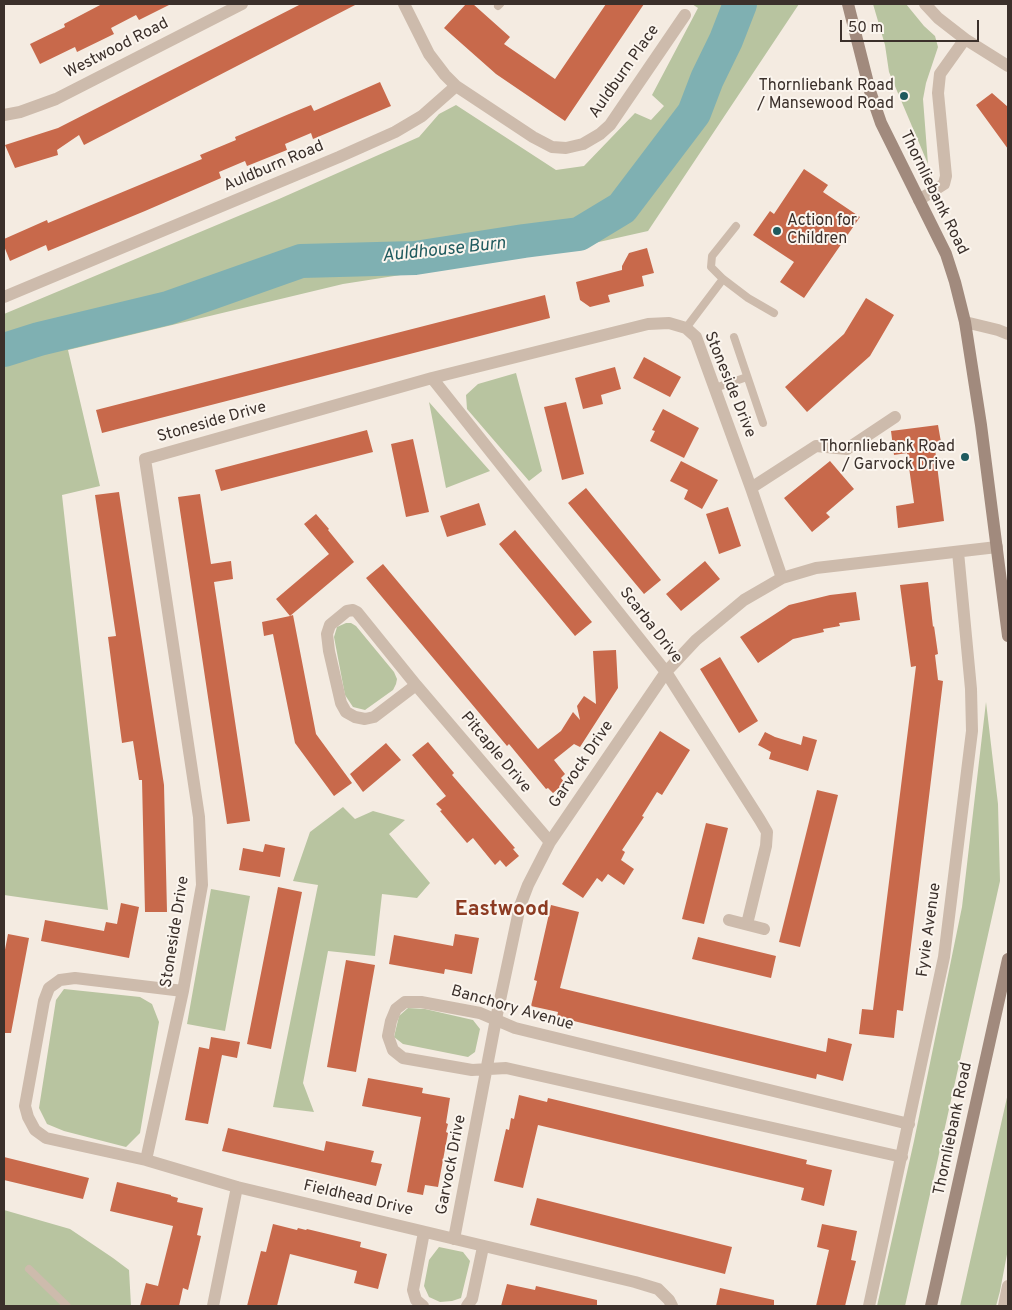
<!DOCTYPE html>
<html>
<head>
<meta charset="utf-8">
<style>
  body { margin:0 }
  #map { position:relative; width:1012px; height:1310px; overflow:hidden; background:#f4ebe1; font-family:Overpass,sans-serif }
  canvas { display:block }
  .frame { position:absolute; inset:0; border:5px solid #3b302b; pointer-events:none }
  .scale { position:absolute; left:840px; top:20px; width:139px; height:22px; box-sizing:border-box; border:2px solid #3b302b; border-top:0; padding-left:6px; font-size:15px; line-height:18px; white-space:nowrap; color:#3b302b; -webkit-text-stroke:4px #fbf5ee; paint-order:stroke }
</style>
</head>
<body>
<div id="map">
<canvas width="1012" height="1310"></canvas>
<div class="frame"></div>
<div class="scale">50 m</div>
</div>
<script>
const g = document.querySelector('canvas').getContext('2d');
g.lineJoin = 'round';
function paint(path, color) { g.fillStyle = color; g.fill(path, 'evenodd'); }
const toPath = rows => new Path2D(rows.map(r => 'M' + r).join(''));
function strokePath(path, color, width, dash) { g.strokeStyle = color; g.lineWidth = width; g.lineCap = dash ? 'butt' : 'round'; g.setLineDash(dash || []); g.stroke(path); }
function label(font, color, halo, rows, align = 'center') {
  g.font = font + ' Overpass,sans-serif'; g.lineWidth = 4; g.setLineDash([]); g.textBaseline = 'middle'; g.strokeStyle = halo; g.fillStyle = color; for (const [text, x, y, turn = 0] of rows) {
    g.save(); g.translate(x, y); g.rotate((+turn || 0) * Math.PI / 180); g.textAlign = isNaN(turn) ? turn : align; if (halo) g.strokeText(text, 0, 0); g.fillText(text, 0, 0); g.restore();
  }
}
paint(toPath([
  [692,4,799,4,648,231,581,246,573,226,447,246,379,252,329,252,290,258,254,268,211,283,123,309,4,340,4,314,279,199,419,137,439,114,456,105,556,170,584,166,635,113,651,120,664,106,652,95,698,8],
  [873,4,906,4,924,26,935,36,938,47,926,83,923,99,928,164,889,72,885,45],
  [559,244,561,250,343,284,68,350,100,486,62,495,108,910,4,895,4,358,321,268,421,263],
  [516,373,542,471,529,481,467,409,466,395,478,384],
  [429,402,490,471,446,488],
  [346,623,351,623,356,626,394,672,397,679,396,684,393,690,365,710,353,707,345,695,334,637,337,627],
  [986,702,998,804,1000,881,905,1306,877,1306,914,1141,962,907],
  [343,807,355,819,373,811,405,820,389,834,430,883,417,898,382,894,375,956,328,951,303,1083,314,1112,273,1107,318,885,293,881,310,832],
  [211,889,250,896,225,1031,187,1024],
  [64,989,140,997,152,1004,159,1022,140,1133,126,1147,64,1131,47,1124,39,1108,56,1000],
  [408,1008,425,1009,473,1020,480,1029,475,1052,468,1057,403,1044,394,1037,399,1016],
  [1008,1093,1008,1249,1000,1291,996,1306,960,1306],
  [4,1210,70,1229,113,1258,129,1270,131,1306,4,1306],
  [439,1247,463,1252,470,1261,461,1298,452,1301,440,1302,429,1297,424,1286,429,1260]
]), '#b8c4a0');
strokePath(toPath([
  [4,350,39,339,168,308,301,261,415,258,524,241,579,234,622,208,694,113,707,79,726,40,740,4]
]), '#7fb0b2', 34);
paint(toPath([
  [102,4,171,4,139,20,136,15,111,28,114,34,77,52,75,47,40,64,30,44,65,27,64,24],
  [301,4,357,4,84,145,79,135,57,150,58,155,15,168,5,145,58,128],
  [466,4,473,4,510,37,504,44,555,79,606,4,644,4,565,121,496,74,444,28],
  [380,82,391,106,313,139,311,133,285,144,287,150,247,166,245,161,219,172,221,178,145,211,48,251,46,245,10,261,4,246,4,239,47,220,48,223,202,159,200,155,236,140,235,137,289,114,311,105,314,111],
  [992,93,1008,107,1008,149,976,105],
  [804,169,828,185,823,192,860,217,804,298,780,282,794,262,753,235,770,211,774,214],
  [647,248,654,273,642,276,644,286,608,295,610,302,590,307,580,300,576,282,622,270,622,266,629,253],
  [545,295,550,318,102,433,96,410],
  [866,298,894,315,870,356,807,412,785,387,844,334],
  [644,357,681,377,670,397,633,378],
  [615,367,621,389,601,395,603,404,583,409,575,378],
  [566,402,584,474,562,480,544,407],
  [663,409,699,428,684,458,650,441,655,431,652,430],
  [938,425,942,448,935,449,944,521,898,528,896,506,914,503,907,453,894,455,891,431],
  [367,430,373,452,221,491,215,470],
  [413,439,429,512,406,517,391,444],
  [681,461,718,480,702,509,684,499,688,490,670,481],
  [830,461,854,489,826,513,830,517,812,532,784,498],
  [586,488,661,580,644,594,568,503],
  [119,492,164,785,167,912,145,912,142,780,139,780,133,741,122,743,108,637,116,636,95,495],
  [200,494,211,564,231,561,233,579,214,582,250,821,227,824,178,497],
  [479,503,486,525,447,537,440,516],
  [728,507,741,546,719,554,706,514],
  [316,514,329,529,328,530,354,562,290,616,293,615,316,734,352,783,334,796,295,743,273,634,264,636,262,622,290,616,276,599,329,554,304,524],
  [515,530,592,622,575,636,499,544],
  [705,561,720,579,681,611,666,594],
  [383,564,538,749,561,731,573,712,580,720,577,706,584,696,596,704,593,651,616,650,618,688,580,747,574,744,554,760,565,774,561,778,565,783,553,793,548,788,546,789,509,744,507,746,366,578],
  [928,582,933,627,934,626,938,654,935,655,938,680,943,681,903,1011,897,1010,894,1038,859,1034,862,1009,873,1010,916,666,911,667,900,585],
  [856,592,860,620,839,623,840,626,823,629,824,632,793,639,758,663,740,637,789,605,830,595],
  [720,657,758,721,739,733,700,669],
  [660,731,690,750,662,795,657,792,642,816,644,817,622,850,625,852,621,860,634,869,624,885,608,874,602,882,597,878,583,898,562,884],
  [765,732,775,737,801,745,803,736,817,740,808,771,769,759,771,752,758,745],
  [428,742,454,773,452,775,515,848,513,849,519,856,506,867,500,860,495,865,473,838,467,843,440,811,442,810,436,804,446,796,412,755],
  [386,743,401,760,363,792,350,774],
  [817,790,838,795,800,947,779,942],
  [706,823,728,828,704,924,682,919],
  [265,844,285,848,280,877,239,870,243,848,263,852],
  [278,887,302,892,271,1049,247,1044],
  [121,903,139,907,129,958,41,941,45,920,104,931,106,922,117,924],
  [551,905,579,912,560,988,826,1052,828,1038,852,1044,843,1081,817,1074,816,1079,557,1017,558,1012,531,1006,537,981,534,980],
  [8,934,29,938,11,1033,4,1033,4,955],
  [455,934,479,938,472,974,445,969,444,974,389,964,394,935,453,946],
  [698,937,776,956,771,978,692,959],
  [346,960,375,965,356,1072,327,1067],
  [211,1037,240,1042,237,1058,222,1055,208,1124,185,1120,199,1047,209,1049],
  [368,1078,423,1088,422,1093,450,1098,446,1123,448,1124,446,1132,448,1133,438,1187,425,1185,423,1195,407,1192,421,1117,362,1106],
  [519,1095,547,1102,548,1098,807,1160,806,1164,832,1170,824,1206,801,1200,804,1188,538,1125,523,1188,494,1181,506,1129,509,1130,511,1118,514,1119],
  [228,1128,324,1151,326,1141,374,1151,371,1162,382,1164,376,1186,222,1151],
  [4,1157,89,1178,83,1199,4,1180],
  [117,1182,171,1195,171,1196,178,1198,177,1202,203,1208,197,1235,201,1236,188,1290,183,1288,179,1306,140,1306,146,1283,158,1286,173,1226,110,1211],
  [537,1198,732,1247,725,1274,530,1225],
  [273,1224,297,1230,298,1228,306,1230,307,1229,361,1242,360,1247,387,1254,378,1289,354,1283,357,1271,290,1254,277,1306,247,1306,261,1251,266,1252],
  [822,1224,857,1231,851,1260,856,1261,845,1306,816,1306,829,1250,817,1247],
  [507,1284,535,1290,536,1286,597,1300,597,1306,501,1306],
  [720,1288,774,1300,774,1306,716,1306]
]), '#c8694b');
strokePath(toPath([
  [498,6,500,4],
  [736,226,712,256,711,267,723,279,748,298,774,313],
  [686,328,723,279],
  [734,337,763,423],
  [715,388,747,377],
  [29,1269,67,1306]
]), '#cdbbac', 8);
strokePath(toPath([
  [925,4,938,18,965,39,1008,66],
  [456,86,533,137,552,147,566,148,583,144,600,134,610,125,685,15],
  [4,115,20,112,56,99,242,4],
  [919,200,944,184,946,176,938,93,940,74,965,39],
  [4,297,339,157,395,132,422,116,456,86,445,75,429,54,404,4],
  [965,322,998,330,1008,334],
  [432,378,666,672,760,820,767,832,766,846,747,924],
  [751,488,816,446,847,449,895,417],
  [416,685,357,612,353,610,347,611,330,625,327,634,329,651,341,703,346,712,355,717,365,719,374,717,416,685,550,842],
  [729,920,764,929],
  [183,991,75,978,60,980,49,988,44,1001,25,1106,28,1117,35,1130,46,1138,146,1160,237,1187,635,1282,658,1289,669,1300,672,1306],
  [902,1157,506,1068,472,1070,403,1058,393,1050,388,1036,391,1021,396,1009,405,1002,421,1002,480,1013,515,1028,909,1124],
  [146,1160,183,991,202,885,199,817,145,459,432,378,648,324,669,323,686,328,696,337,751,488,782,578],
  [454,1239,496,1019,520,906,528,885,550,842,666,672,696,640,744,600,782,578,816,568,997,547],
  [213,1306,237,1187],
  [423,1306,416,1300,413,1290,424,1232],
  [467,1306,472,1299,483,1247],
  [869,1306,944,957,972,731,971,689,958,552],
  [1004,1306,1008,1286]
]), '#cdbbac', 12);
strokePath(toPath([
  [848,4,870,91,881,123,946,254,955,282,965,322,981,425,1008,636],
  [931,1306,1008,959]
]), '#a18a7d', 12);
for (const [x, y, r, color] of [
  [904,96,5,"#1f5a5e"],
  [777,231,5,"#1f5a5e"],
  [965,457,5,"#1f5a5e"]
]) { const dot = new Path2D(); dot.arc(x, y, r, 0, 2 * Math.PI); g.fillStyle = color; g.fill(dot); strokePath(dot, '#fbf5ee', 2); }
label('16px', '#3b302b', '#fbf5ee', [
  ["Westwood Road",117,49,-27],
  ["Auldburn Place",625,72,-55],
  ["Auldburn Road",274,167,-23],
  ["Thornliebank Road",933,193,64],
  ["Stoneside Drive",729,385,68],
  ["Stoneside Drive",212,423,-16],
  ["Scarba Drive",650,626,52],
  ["Pitcaple Drive",495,753,50],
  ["Garvock Drive",582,765,-56],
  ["Fyvie Avenue",930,930,-82],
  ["Stoneside Drive",176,932,-81],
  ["Banchory Avenue",512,1009,16],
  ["Thornliebank Road",954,1129,-78],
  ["Garvock Drive",452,1165,-79],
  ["Fieldhead Drive",358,1199,13]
]);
label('16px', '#3b302b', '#fbf5ee', [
  ["Thornliebank Road",894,87],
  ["/ Mansewood Road",894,105],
  ["Action for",787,222,"left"],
  ["Children",787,240,"left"],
  ["Thornliebank Road",955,448],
  ["/ Garvock Drive",955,466]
], 'right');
label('italic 18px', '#1f5a5e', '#fbf5ee', [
  ["Auldhouse Burn",444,251,-6]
]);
label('bold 21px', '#8c3b22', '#fbf5ee', [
  ["Eastwood",502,911]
]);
</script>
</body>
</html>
